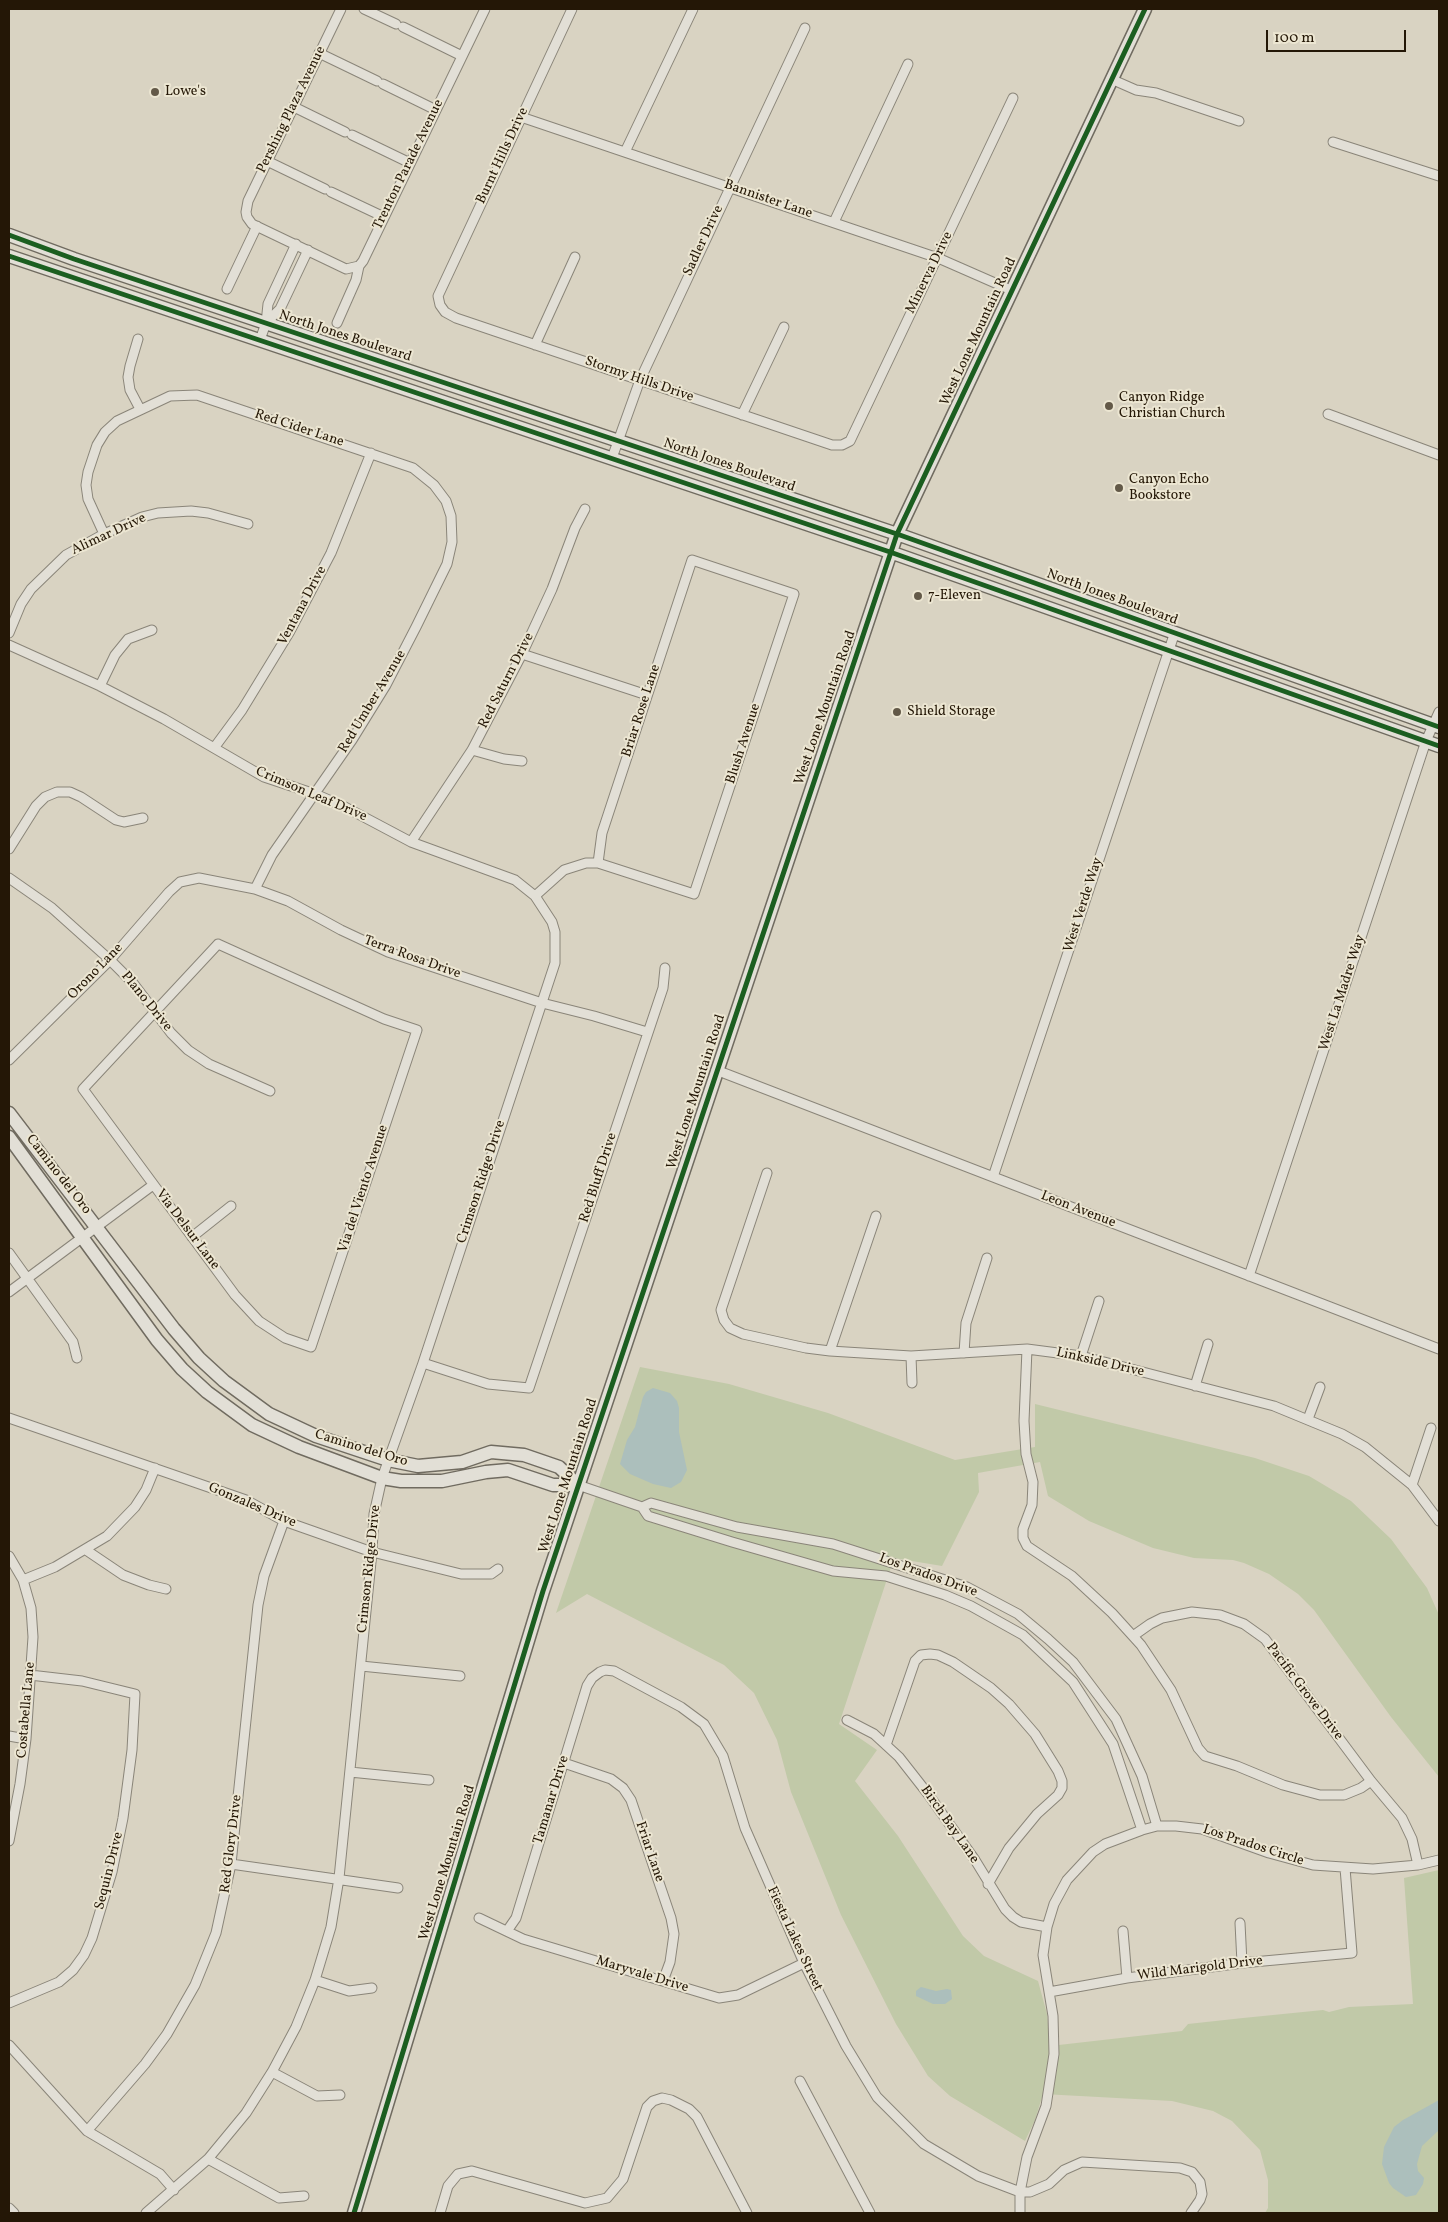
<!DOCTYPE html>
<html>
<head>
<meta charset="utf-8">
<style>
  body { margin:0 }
  #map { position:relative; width:1448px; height:2222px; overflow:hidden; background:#d9d3c2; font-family:Vollkorn,serif }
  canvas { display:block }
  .frame { position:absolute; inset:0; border:10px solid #241706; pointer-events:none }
  .scale { position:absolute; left:1266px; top:30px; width:140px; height:22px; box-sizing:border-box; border:2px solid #241706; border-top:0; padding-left:6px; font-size:15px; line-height:18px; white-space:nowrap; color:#241706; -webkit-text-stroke:4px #ece6d2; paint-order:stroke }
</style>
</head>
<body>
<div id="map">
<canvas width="1448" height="2222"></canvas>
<div class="frame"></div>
<div class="scale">100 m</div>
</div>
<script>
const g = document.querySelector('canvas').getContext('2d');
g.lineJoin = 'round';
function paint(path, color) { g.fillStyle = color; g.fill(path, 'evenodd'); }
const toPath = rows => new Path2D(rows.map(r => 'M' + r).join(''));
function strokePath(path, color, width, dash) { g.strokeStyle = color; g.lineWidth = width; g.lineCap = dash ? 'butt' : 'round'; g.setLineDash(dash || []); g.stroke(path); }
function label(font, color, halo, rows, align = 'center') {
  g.font = font + ' Vollkorn,serif'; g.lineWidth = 4; g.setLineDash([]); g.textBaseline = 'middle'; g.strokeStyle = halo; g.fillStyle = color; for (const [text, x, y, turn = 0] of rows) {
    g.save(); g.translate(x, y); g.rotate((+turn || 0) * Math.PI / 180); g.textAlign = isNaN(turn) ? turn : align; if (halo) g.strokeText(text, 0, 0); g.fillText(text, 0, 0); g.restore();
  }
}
paint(toPath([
  [640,1367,729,1384,828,1413,955,1460,1035,1447,1035,1404,1255,1458,1309,1476,1351,1501,1391,1539,1427,1588,1439,1615,1439,1777,1391,1717,1314,1610,1298,1594,1269,1574,1244,1563,1233,1560,1194,1558,1153,1548,1089,1521,1048,1496,1040,1462,978,1473,979,1492,942,1566,894,1558,839,1724,877,1750,855,1781,898,1836,963,1936,984,1956,1038,1981,1047,2014,1050,2046,1182,2031,1188,2024,1243,2018,1323,2010,1329,2012,1349,2007,1413,2004,1404,1878,1439,1870,1439,2213,1265,2213,1268,2208,1268,2180,1260,2150,1232,2121,1213,2111,1172,2101,1043,2094,1035,2120,1025,2141,950,2096,928,2076,896,2024,841,1915,791,1792,777,1740,754,1693,724,1665,587,1594,556,1613]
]), '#c1c9a8');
paint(toPath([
  [653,1388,670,1393,677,1401,679,1408,679,1432,687,1470,681,1482,671,1488,653,1484,630,1474,620,1464,627,1440,635,1427,643,1397,646,1392],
  [921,1987,936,1991,947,1989,951,1990,952,1999,945,2004,933,2004,916,1996,916,1991],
  [1439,2100,1439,2130,1422,2146,1417,2164,1418,2171,1424,2178,1423,2184,1416,2195,1406,2197,1393,2188,1389,2183,1382,2164,1384,2147,1394,2127,1403,2120]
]), '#acbfbc');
const street = toPath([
  [341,9,248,201,246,212,247,217,252,224,346,269,359,266],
  [364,9,396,24],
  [572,9,438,296,440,305,445,312,456,318,832,445,842,445,850,441,1013,98],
  [403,27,462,56],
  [319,53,377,81],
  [1111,79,1136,90,1156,93,1239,121],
  [383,84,436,110],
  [294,107,345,132],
  [521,117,938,258,1011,290],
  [352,135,410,163],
  [1333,142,1439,176],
  [625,152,693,9],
  [267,161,325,189],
  [331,192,384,217],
  [834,222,908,64],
  [227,289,257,226],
  [266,323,280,309,308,250],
  [337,323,356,280,359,266,363,261,485,9],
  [138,339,130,366,128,377,130,390,140,409],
  [260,340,266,323,268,304,296,244],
  [535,345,575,257],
  [1328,414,1439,455],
  [742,415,784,327],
  [612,458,640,380,805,28],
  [104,534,88,499,86,485,88,472,97,445,105,432,117,421,170,396,197,395,413,468,434,485,446,501,451,516,452,542,447,564,416,627,386,685,352,740,272,855,255,889],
  [9,633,21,604,31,589,66,555,104,534,142,517,158,513,191,511,208,513,248,524],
  [9,645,100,686,164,719,264,777,315,794,345,807,411,842,515,880,535,896,552,922,555,932,555,963,423,1363,382,1478,374,1514,372,1552,339,1878,331,1927,315,1980,296,2027,272,2072,246,2113,208,2159,146,2213],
  [522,654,647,695],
  [100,686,115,655,128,639,152,630],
  [214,748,242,710,289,633,331,553,371,453],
  [472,750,504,759,522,761],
  [411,842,472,750,522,654,552,589,575,528,585,509],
  [9,849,36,806,45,797,57,792,70,792,81,797,116,820,124,822,143,818],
  [9,878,52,908,110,960,133,983,171,1033,188,1050,209,1064,270,1091],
  [535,896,564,870,586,863,598,863,694,894,794,594,692,560,602,833,598,863],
  [218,944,384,1019,417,1030,311,1347,285,1338,259,1321,235,1295,83,1089,218,944],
  [9,1060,110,960,169,892,180,882,199,878,255,889,288,901,341,930,388,952,542,1003,594,1016,647,1032],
  [716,1070,1439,1349],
  [767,1173,721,1310,724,1320,730,1328,743,1334,806,1348,830,1351,911,1356,1027,1349,1081,1356,1274,1406,1342,1434,1365,1447,1412,1485,1439,1521],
  [993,1177,1175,632],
  [192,1237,231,1206],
  [9,1253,73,1342,77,1358],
  [1249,1276,1426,741,1439,712],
  [9,1292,153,1185],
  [1027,1349,1024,1421,1026,1454,1033,1482,1032,1505,1023,1529,1023,1538,1027,1546,1072,1576,1112,1613,1141,1645,1171,1690,1198,1748,1205,1756,1237,1766,1283,1785,1320,1795,1344,1795,1361,1788,1371,1781],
  [830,1351,876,1216],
  [964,1353,966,1323,987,1258],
  [911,1356,912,1383],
  [1081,1356,1099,1301],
  [423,1363,488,1384,529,1388,663,988,665,968],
  [1195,1386,1208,1344],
  [9,1418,246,1500,284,1521,372,1552,461,1574,491,1574,498,1569],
  [1308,1419,1320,1387],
  [578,1485,642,1507,648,1516,732,1542,833,1571,886,1576,945,1595,971,1606,1023,1635,1073,1682,1113,1744,1142,1830],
  [1412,1485,1431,1428],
  [642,1507,651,1503,737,1527,833,1544,967,1587,1018,1614,1048,1639,1073,1662,1116,1719,1142,1776,1157,1826],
  [86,1550,123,1575,149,1585,166,1589],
  [9,1556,23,1580,31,1608,33,1637,26,1739,20,1784,9,1841],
  [23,1580,55,1567,107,1536,135,1507,146,1490,155,1468],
  [1133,1636,1150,1624,1162,1618,1192,1612,1220,1615,1244,1624,1265,1639,1371,1781,1402,1818,1412,1839,1418,1865],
  [361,1666,460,1676],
  [847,1720,874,1734,899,1757,928,1794,975,1860,1005,1909,1013,1917,1021,1922,1047,1927],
  [9,1736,26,1739],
  [886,1745,915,1661,921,1655,930,1654,938,1655,953,1662,991,1688,1009,1704,1035,1734,1058,1771,1062,1781,1062,1788,1058,1795,1037,1814,1009,1848,988,1884],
  [564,1763,611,1779,623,1788,631,1800,671,1918,674,1934,670,1962,663,1981],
  [350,1772,429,1780],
  [231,1864,398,1888],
  [479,1918,523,1939,719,1998,738,1995,804,1963],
  [1240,1923,1242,1963],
  [507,1931,516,1918,587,1686,592,1678,600,1672,605,1670,614,1671,681,1707,704,1724,723,1756,745,1828,804,1963,846,2046,877,2097,924,2144,978,2176,1020,2192,1030,2192,1049,2184,1064,2170,1082,2162,1180,2168,1192,2172,1200,2182,1202,2194,1200,2200,1191,2213],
  [1123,1931,1127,1978],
  [315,1980,349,1991,372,1988],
  [1049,1992,1127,1978,1242,1963,1352,1953,1345,1868],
  [9,2003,59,1982,73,1970,84,1955,92,1938,112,1872,123,1818,132,1750,135,1694,82,1681,30,1675],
  [9,2045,87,2131,160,2174,174,2190],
  [272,2072,317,2096,340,2095],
  [800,2081,870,2213],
  [87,2131,145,2064,167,2034,195,1985,216,1933,231,1864,258,1605,264,1576,284,1521],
  [208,2159,279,2198,304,2196],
  [9,2208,14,2213],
  [440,2213,448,2186,458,2174,472,2171,585,2203,607,2198,623,2179,647,2107,653,2101,662,2098,671,2100,689,2109,697,2117,747,2213],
  [1020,2213,1020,2192,1027,2157,1046,2106,1054,2054,1053,2016,1043,1955,1047,1927,1054,1904,1067,1880,1093,1852,1105,1844,1142,1830,1157,1826,1176,1826,1202,1829,1269,1853,1313,1865,1373,1869,1418,1865,1439,1860]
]);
const secondary = toPath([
  [9,235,74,259,897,534,1439,727],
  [9,256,890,552,1439,746],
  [9,1113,174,1329,199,1358,224,1381,269,1414,316,1436,388,1460,418,1466,462,1462,491,1452,524,1455,559,1467,578,1485],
  [9,1137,157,1340,182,1369,207,1392,252,1425,299,1447,382,1478,401,1481,442,1481,486,1472,508,1470,553,1485,578,1485],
  [354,2213,543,1591,897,534,1145,9]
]);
strokePath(street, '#8a8579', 11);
strokePath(secondary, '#706b60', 15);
strokePath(street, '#e2dfd6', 9);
strokePath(secondary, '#e2dfd6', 12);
strokePath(toPath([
  [9,235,74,259,897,534,1439,727],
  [9,256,890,552,1439,746],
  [354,2213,543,1591,897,534,1145,9]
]), '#1b5e20', 5);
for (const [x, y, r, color] of [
  [155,92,5,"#635948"],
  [1109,406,5,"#635948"],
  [1119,488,5,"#635948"],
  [918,596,5,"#635948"],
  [897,712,5,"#635948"]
]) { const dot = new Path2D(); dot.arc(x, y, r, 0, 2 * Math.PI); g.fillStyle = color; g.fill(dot); strokePath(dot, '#ece6d2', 2); }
label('14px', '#241706', '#ece6d2', [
  ["Lowe's",165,92],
  ["Canyon Ridge",1119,398],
  ["Christian Church",1119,414],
  ["Canyon Echo",1129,480],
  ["Bookstore",1129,496],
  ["7-Eleven",928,596],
  ["Shield Storage",907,712]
], 'left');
label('14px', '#241706', '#ece6d2', [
  ["Pershing Plaza Avenue",292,110,-64],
  ["Burnt Hills Drive",503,156,-65],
  ["Trenton Parade Avenue",409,165,-64],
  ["Bannister Lane",768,200,19],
  ["Sadler Drive",704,241,-65],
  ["Minerva Drive",930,273,-64],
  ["West Lone Mountain Road",979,332,-65],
  ["North Jones Boulevard",345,337,18],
  ["Stormy Hills Drive",639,380,19],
  ["Red Cider Lane",299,429,18],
  ["North Jones Boulevard",729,466,19],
  ["Alimar Drive",109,535,-25],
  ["North Jones Boulevard",1112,598,20],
  ["Ventana Drive",303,606,-62],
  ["Red Saturn Drive",507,681,-63],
  ["Red Umber Avenue",373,702,-59],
  ["West Lone Mountain Road",826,708,-71],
  ["Briar Rose Lane",642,711,-72],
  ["Blush Avenue",744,744,-72],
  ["Crimson Leaf Drive",311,795,23],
  ["West Verde Way",1084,905,-72],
  ["Terra Rosa Drive",412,958,20],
  ["Orono Lane",96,972,-46],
  ["West La Madre Way",1343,993,-72],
  ["Plano Drive",146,1002,51],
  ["West Lone Mountain Road",697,1092,-72],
  ["Camino del Oro",58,1175,52],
  ["Red Bluff Drive",599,1178,-72],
  ["Crimson Ridge Drive",482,1182,-72],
  ["Via del Viento Avenue",364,1189,-72],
  ["Leon Avenue",1078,1210,21],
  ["Via Delsur Lane",187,1230,53],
  ["Linkside Drive",1100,1363,13],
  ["Camino del Oro",361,1449,17],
  ["West Lone Mountain Road",569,1476,-72],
  ["Gonzales Drive",252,1506,23],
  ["Crimson Ridge Drive",370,1569,-84],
  ["Los Prados Drive",928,1576,20],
  ["Pacific Grove Drive",1304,1692,53],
  ["Costabella Lane",27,1710,-85],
  ["Tamanar Drive",552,1800,-73],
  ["Birch Bay Lane",949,1825,55],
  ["Red Glory Drive",232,1844,-83],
  ["Los Prados Circle",1253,1846,18],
  ["Friar Lane",649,1852,71],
  ["West Lone Mountain Road",448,1863,-73],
  ["Sequin Drive",110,1871,-76],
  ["Fiesta Lakes Street",794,1939,65],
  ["Wild Marigold Drive",1200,1969,-7],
  ["Maryvale Drive",642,1975,17]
]);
</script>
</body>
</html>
